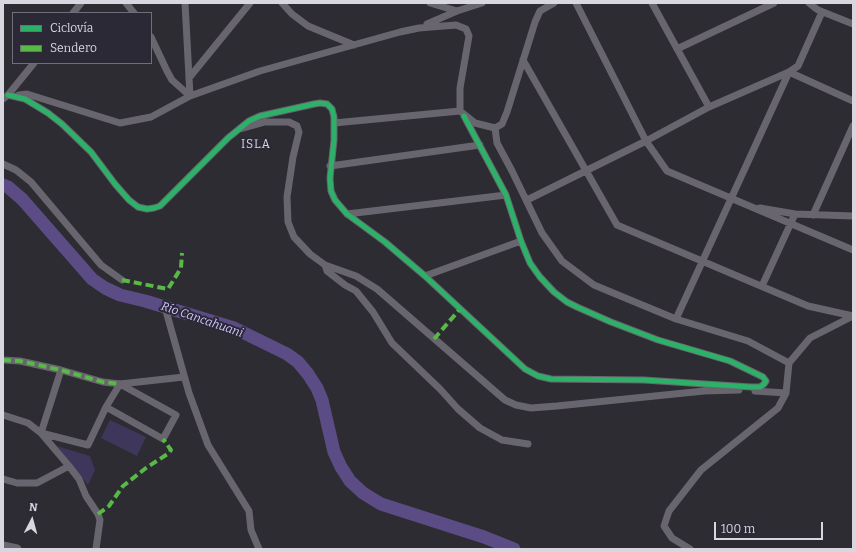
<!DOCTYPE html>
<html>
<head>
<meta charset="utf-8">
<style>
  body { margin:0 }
  #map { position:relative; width:856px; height:552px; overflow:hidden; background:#2d2c32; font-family:Bitter,serif }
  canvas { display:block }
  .frame { position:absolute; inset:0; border:4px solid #d8d6de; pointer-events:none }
  .legend { position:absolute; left:12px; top:12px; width:140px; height:52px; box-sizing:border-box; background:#2b2935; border:1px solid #706e79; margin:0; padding:5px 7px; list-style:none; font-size:12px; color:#d8d6de }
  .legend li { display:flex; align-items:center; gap:8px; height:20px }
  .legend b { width:20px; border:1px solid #706e79 }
  .north { position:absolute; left:12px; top:500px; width:40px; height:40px; -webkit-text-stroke:3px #2b2935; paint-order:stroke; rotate:6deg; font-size:11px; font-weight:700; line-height:16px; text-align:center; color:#d8d6de }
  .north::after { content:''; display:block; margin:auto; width:14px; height:18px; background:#d8d6de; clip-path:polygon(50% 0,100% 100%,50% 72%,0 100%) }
  .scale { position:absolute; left:714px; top:522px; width:109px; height:18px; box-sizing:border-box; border:2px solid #d8d6de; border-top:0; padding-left:5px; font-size:12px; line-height:14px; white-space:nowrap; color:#d8d6de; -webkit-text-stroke:3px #2b2935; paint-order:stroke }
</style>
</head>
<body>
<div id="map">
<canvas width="856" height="552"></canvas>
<div class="frame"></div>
<ul class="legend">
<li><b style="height:5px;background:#2db169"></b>Ciclovía</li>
<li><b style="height:5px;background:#58b947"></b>Sendero</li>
</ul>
<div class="north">N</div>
<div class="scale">100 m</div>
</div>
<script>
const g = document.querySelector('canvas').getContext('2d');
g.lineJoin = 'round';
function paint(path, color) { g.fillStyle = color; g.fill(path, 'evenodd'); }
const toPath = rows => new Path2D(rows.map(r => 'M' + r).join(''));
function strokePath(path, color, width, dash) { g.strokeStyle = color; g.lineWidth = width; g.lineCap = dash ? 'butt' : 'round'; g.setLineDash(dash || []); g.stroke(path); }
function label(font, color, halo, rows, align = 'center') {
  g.font = font + ' Bitter,serif'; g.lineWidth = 4; g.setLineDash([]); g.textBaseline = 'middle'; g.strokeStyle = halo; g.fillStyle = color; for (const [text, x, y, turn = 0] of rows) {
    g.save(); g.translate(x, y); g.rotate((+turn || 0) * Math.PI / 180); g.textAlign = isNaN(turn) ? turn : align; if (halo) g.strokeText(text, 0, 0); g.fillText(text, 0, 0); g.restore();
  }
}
paint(toPath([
  [110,420,146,437,137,456,101,438],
  [57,446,90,456,95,470,88,485]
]), '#3f365b');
strokePath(toPath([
  [3,185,8,187,22,199,92,279,105,288,120,295,145,301,234,328,287,354,298,362,308,374,317,388,322,400,334,452,341,467,350,481,363,493,381,504,484,537,514,549]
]), '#5b4c85', 13);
strokePath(toPath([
  [126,3,134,13],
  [185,3,190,96],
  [282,3,292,14,308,26,354,45],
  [430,3,457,11],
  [576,3,646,141,667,171,853,250],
  [652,3,709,107],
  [809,3,818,10,853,24],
  [73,13,81,3],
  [427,24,457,11,482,3],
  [151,37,167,71,172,80,190,96],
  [677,49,774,3],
  [523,60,617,225,808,306,853,316],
  [789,72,853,101],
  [189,78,250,3],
  [8,95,25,99,48,113,62,124,91,152,115,184,129,200,138,207,147,209,154,208,160,206,228,138,249,121,260,116,314,104,320,103,327,104,332,109,334,117,334,140,330,178,331,191,335,200,347,214,385,242,425,276,525,369,538,376,551,379,644,380,751,387,760,387,764,384,766,381,763,377,730,361,658,340,611,322,577,307,567,302,554,292,540,277,530,263,521,241,506,195,464,116],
  [19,95,27,94,120,123,151,117,190,96,260,71,400,32,419,28,456,25,466,29,469,36,460,88,460,111,475,123,495,128,502,124,507,112,535,22,540,11,554,3],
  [3,99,8,95,34,63],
  [334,123,460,111],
  [495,128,497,143,512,171,542,233,562,261,594,285,676,319,748,341,789,363],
  [240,129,265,122,289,122,297,126,299,132,293,157,287,197,288,222,294,237,310,254,325,265,356,276,377,289,505,400,516,405,531,408,557,406,704,391,739,390],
  [3,164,16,170,31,182,101,265,122,280],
  [330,166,480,145],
  [527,200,646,141,709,107,789,72,798,66,822,12],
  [760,208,795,214,853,216],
  [347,214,506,195],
  [813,215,853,126],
  [325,265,327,271,345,285,356,291,373,312,392,343,440,389,458,409,480,428,502,440,528,444],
  [425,276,521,241],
  [762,286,795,214],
  [166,311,189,393,208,445,249,511,251,530,259,549],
  [676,319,789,72],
  [3,360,20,361,61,370,103,382,120,384,184,377],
  [61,370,41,433,88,445,106,407,120,384],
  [755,391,786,393],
  [106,407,163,439,176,415,120,384],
  [3,415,28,423,41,433,69,466,79,479,86,496,98,514,100,520,96,549],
  [3,479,17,483,37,483,69,466],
  [690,549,672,538,664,526,669,511,701,470,778,408,786,393,789,363,810,338,853,316]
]), '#68656e', 7);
strokePath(toPath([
  [3,546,17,549]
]), '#686772', 9);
strokePath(toPath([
  [122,280,168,289,181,268,182,253],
  [434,339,460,309],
  [3,360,20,361,61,370,103,382,120,384],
  [98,514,109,506,123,486,146,468,169,453,171,450,163,439]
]), '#58b947', 4, [8, 4]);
strokePath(toPath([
  [8,95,25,99,48,113,62,124,91,152,115,184,129,200,138,207,147,209,154,208,160,206,228,138,249,121,260,116,314,104,320,103,327,104,332,109,334,117,334,140,330,178,331,191,335,200,347,214,385,242,425,276,525,369,538,376,551,379,644,380,751,387,760,387,764,384,766,381,763,377,730,361,658,340,611,322,577,307,567,302,554,292,540,277,530,263,521,241,506,195,464,116]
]), '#2db169', 5);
g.letterSpacing = '1px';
label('12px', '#d8d6de', '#2b2935', [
  ["ISLA",256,145]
]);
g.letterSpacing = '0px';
label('italic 12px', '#d3c7ff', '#2b2935', [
  ["Río Cancahuani",202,320,19]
]);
</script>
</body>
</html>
